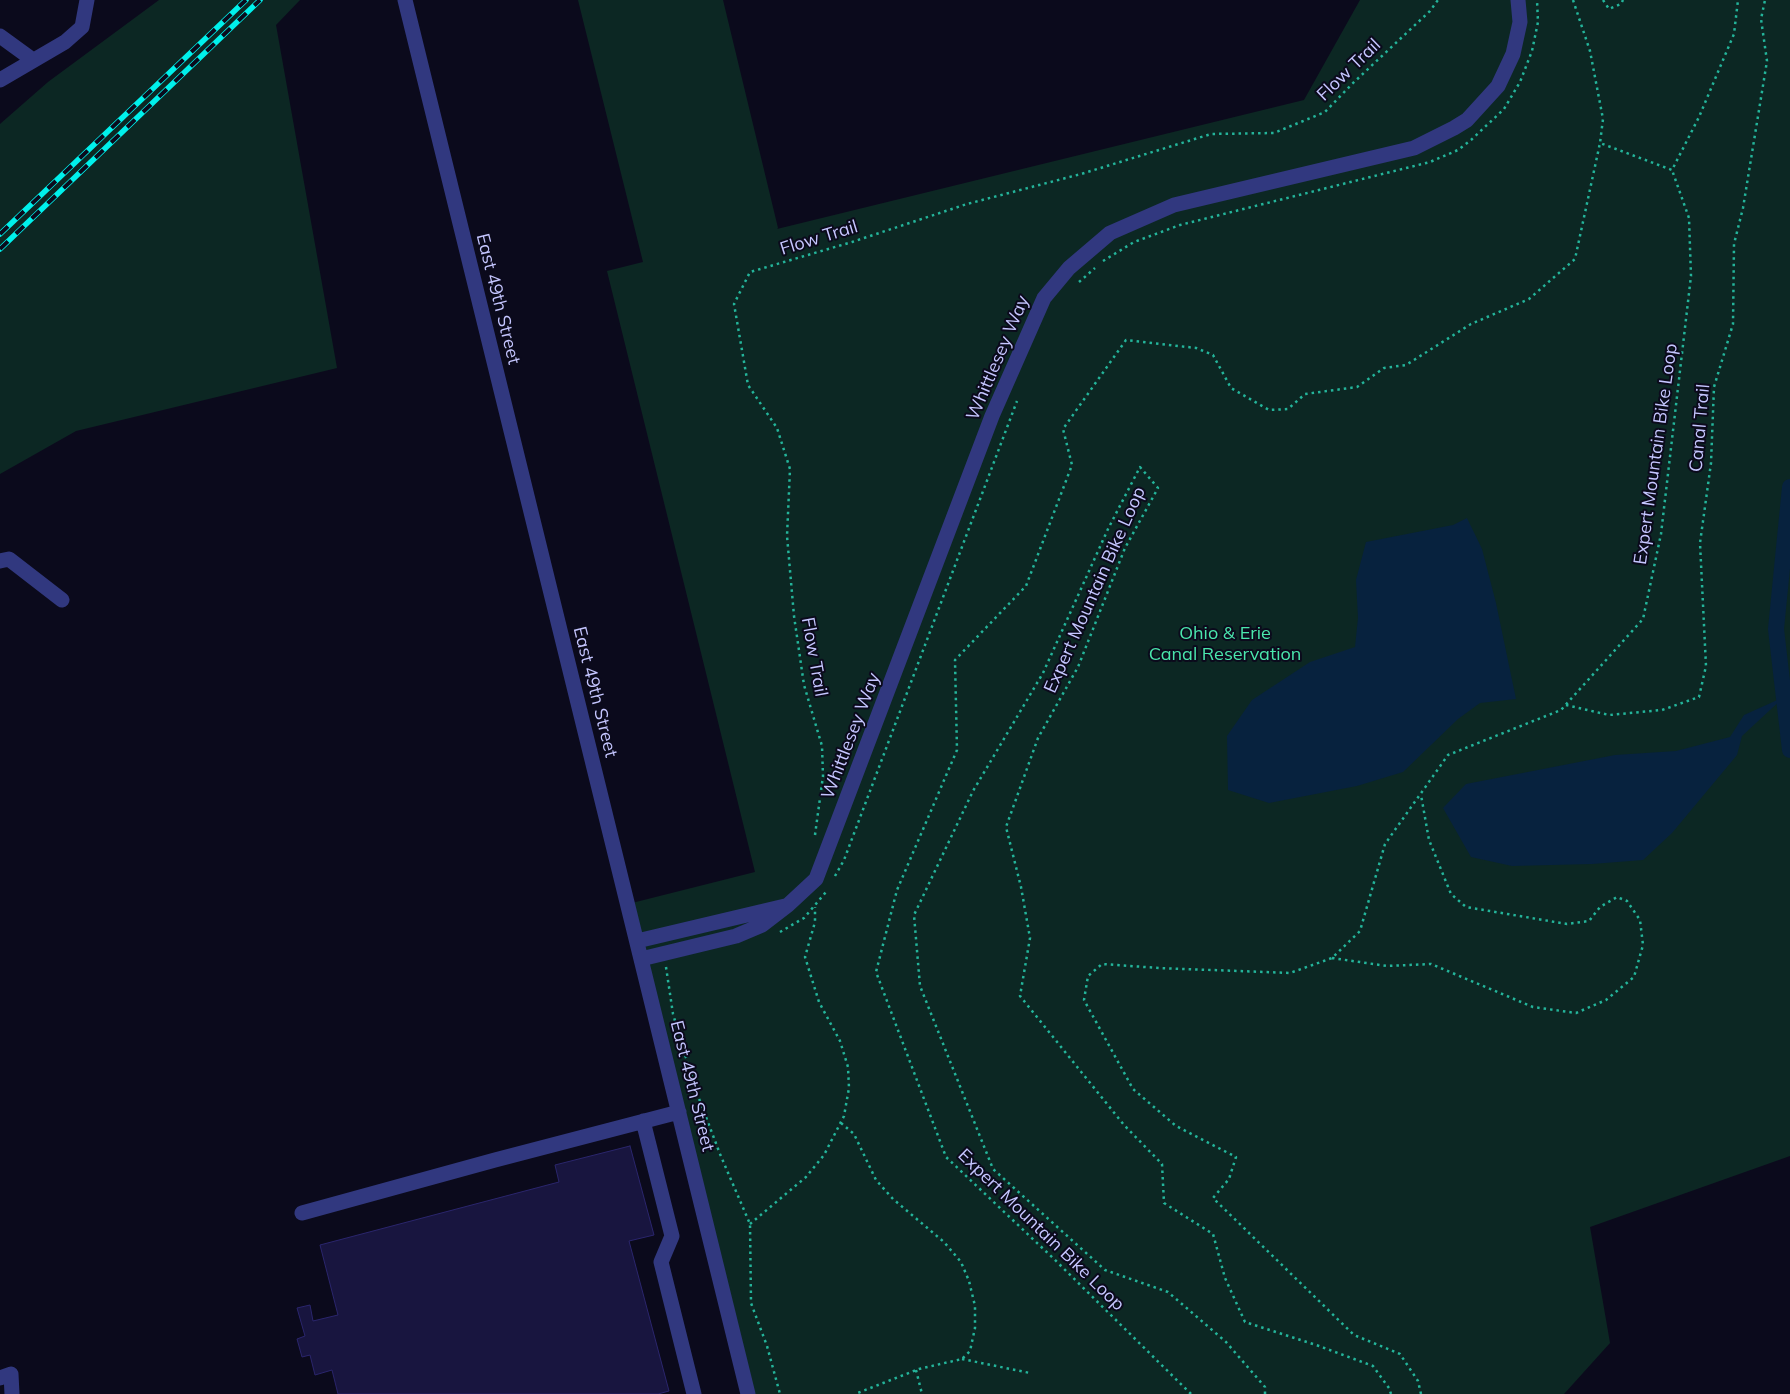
<!DOCTYPE html>
<html>
<head>
<meta charset="utf-8">
<style>
  body { margin:0 }
  canvas { display:block; background:#0b0a1c }
</style>
</head>
<body>
<canvas width="1790" height="1394"></canvas>
<script>
const g = document.querySelector('canvas').getContext('2d');
g.lineJoin = 'round';
function paint(path, color) { g.fillStyle = color; g.fill(path, 'evenodd'); }
const toPath = rows => new Path2D(rows.map(r => 'M' + r).join(''));
function strokePath(path, color, width, dash) { g.strokeStyle = color; g.lineWidth = width; g.lineCap = dash ? 'butt' : 'round'; g.setLineDash(dash || []); g.stroke(path); }
function label(font, color, halo, rows, align = 'center') {
  g.font = font + ' Mulish,sans-serif'; g.lineWidth = 4; g.setLineDash([]); g.textBaseline = 'middle'; g.strokeStyle = halo; g.fillStyle = color; for (const [text, x, y, turn = 0] of rows) {
    g.save(); g.translate(x, y); g.rotate((+turn || 0) * Math.PI / 180); g.textAlign = isNaN(turn) ? turn : align; if (halo) g.strokeText(text, 0, 0); g.fillText(text, 0, 0); g.restore();
  }
}
paint(toPath([
  [159,0,300,0,276,25,337,368,76,431,0,474,0,124,48,82],
  [578,0,723,0,778,228,777,229,1304,100,1360,0,1790,0,1790,1156,1590,1227,1610,1343,1564,1394,749,1394,628,904,755,872,607,271,643,262]
]), '#0c2723');
paint(toPath([
  [1467,518,1482,549,1496,603,1516,699,1480,703,1458,719,1403,772,1357,786,1269,803,1228,790,1227,736,1252,700,1310,662,1355,647,1358,618,1356,580,1366,542,1453,525],
  [1784,697,1742,736,1737,755,1672,833,1643,860,1592,864,1512,866,1471,857,1443,808,1466,784,1615,755,1676,751,1730,737,1744,715]
]), '#07223e');
strokePath(toPath([
  [1790,487,1776,629,1790,750]
]), '#07223e', 16);
const building = toPath([
  [630,1146,654,1235,629,1241,669,1391,658,1394,338,1394,332,1370,315,1375,310,1355,302,1357,297,1339,305,1336,297,1308,310,1305,313,1321,338,1315,320,1245,559,1182,555,1165,630,1146]
]);
paint(building, '#18153f');
strokePath(building, '#2a256c', 1);
strokePath(toPath([
  [1573,0,1590,51,1603,119,1600,143,1672,170,1699,117,1734,34,1738,0],
  [1603,0,1609,9,1621,4,1623,0],
  [1103,261,1134,242,1180,225,1430,162,1458,150,1471,140,1504,109,1520,82,1532,51,1538,22,1537,0],
  [1079,282,1095,268],
  [1566,705,1609,715,1662,710,1699,697,1706,666,1700,543,1711,463,1714,387,1733,324,1734,244,1743,208,1767,61,1761,19,1765,0],
  [815,835,823,776,822,746,804,685,794,616,787,536,790,469,777,428,748,385,734,304,750,272,852,242,967,204,1081,174,1211,134,1274,133,1325,112,1352,84,1430,11,1438,0],
  [835,876,844,860,1017,401],
  [780,932,804,918,826,892],
  [1332,958,1387,966,1431,964,1533,1007,1576,1013,1606,1000,1634,977,1643,945,1640,920,1627,901,1617,897,1600,907,1589,921,1567,924,1466,907,1451,894,1429,840,1421,795],
  [666,967,673,1014,695,1088,720,1154,750,1224,751,1303,767,1346,780,1394],
  [841,1123,854,1134,876,1180,893,1199,944,1242,961,1262,969,1281,975,1306,975,1328,970,1351,962,1359,919,1369,855,1394],
  [750,1224,806,1177,824,1155,844,1116,849,1088,848,1067,840,1041,819,1002,805,957,815,922,815,907],
  [962,1359,1030,1373],
  [916,1370,922,1394],
  [1191,1394,1054,1259,946,1157,876,972,897,890,957,750,955,660,1026,586,1072,465,1063,429,1126,340,1196,348,1213,355,1231,388,1269,410,1288,409,1305,394,1357,387,1384,368,1406,365,1471,324,1529,299,1575,259,1600,143],
  [1265,1394,1265,1387,1226,1342,1168,1292,1105,1270,993,1169,920,986,914,915,973,791,1043,673,1108,529,1140,467,1158,488,1125,548,1078,667,1038,738,1006,827,1021,887,1030,938,1020,996,1124,1125,1162,1164,1164,1203,1213,1234,1225,1278,1245,1322,1319,1346,1373,1366,1389,1388,1391,1394],
  [1421,1394,1418,1381,1400,1354,1354,1335,1213,1198,1229,1179,1236,1157,1176,1126,1133,1089,1084,1000,1088,976,1102,964,1159,968,1290,973,1332,958,1360,931,1385,844,1448,755,1561,710,1643,619,1661,534,1691,276,1689,218,1672,170]
]), '#24b49a', 2.5, [2.5, 4]);
strokePath(toPath([
  [405,0,748,1394],
  [0,36,33,60],
  [0,80,65,42,82,27,87,0],
  [0,561,9,559,62,600],
  [637,941,785,906],
  [641,959,736,936,762,925,788,905,816,879,992,416,1044,298,1069,268,1110,233,1174,205,1414,148,1454,128,1467,120,1498,86,1513,54,1520,22,1518,0],
  [643,1121,672,1236,661,1262,694,1394],
  [302,1213,495,1160,679,1112],
  [0,1378,11,1374,12,1394]
]), '#31387f', 15);
const rail = toPath([
  [0,234,246,0],
  [0,249,260,0]
]);
strokePath(rail, '#00f0eb', 5.5);
strokePath(rail, '#0b0a1c', 4, [11]);
label('18px', '#c5c6ff', '#0b0a1c', [
  ["Flow Trail",1349,70,-44],
  ["Flow Trail",819,238,-17],
  ["East 49th Street",498,299,76],
  ["Whittlesey Way",998,358,-67],
  ["Canal Trail",1700,428,-85],
  ["Expert Mountain Bike Loop",1656,454,-82],
  ["Expert Mountain Bike Loop",1095,590,-66],
  ["Flow Trail",814,657,80],
  ["East 49th Street",595,692,76],
  ["Whittlesey Way",851,736,-69],
  ["East 49th Street",692,1086,76],
  ["Expert Mountain Bike Loop",1041,1230,44]
]);
label('18px', '#4ae6ac', '#0b0a1c', [
  ["Ohio & Erie",1225,634],
  ["Canal Reservation",1225,655]
]);
</script>
</body>
</html>
